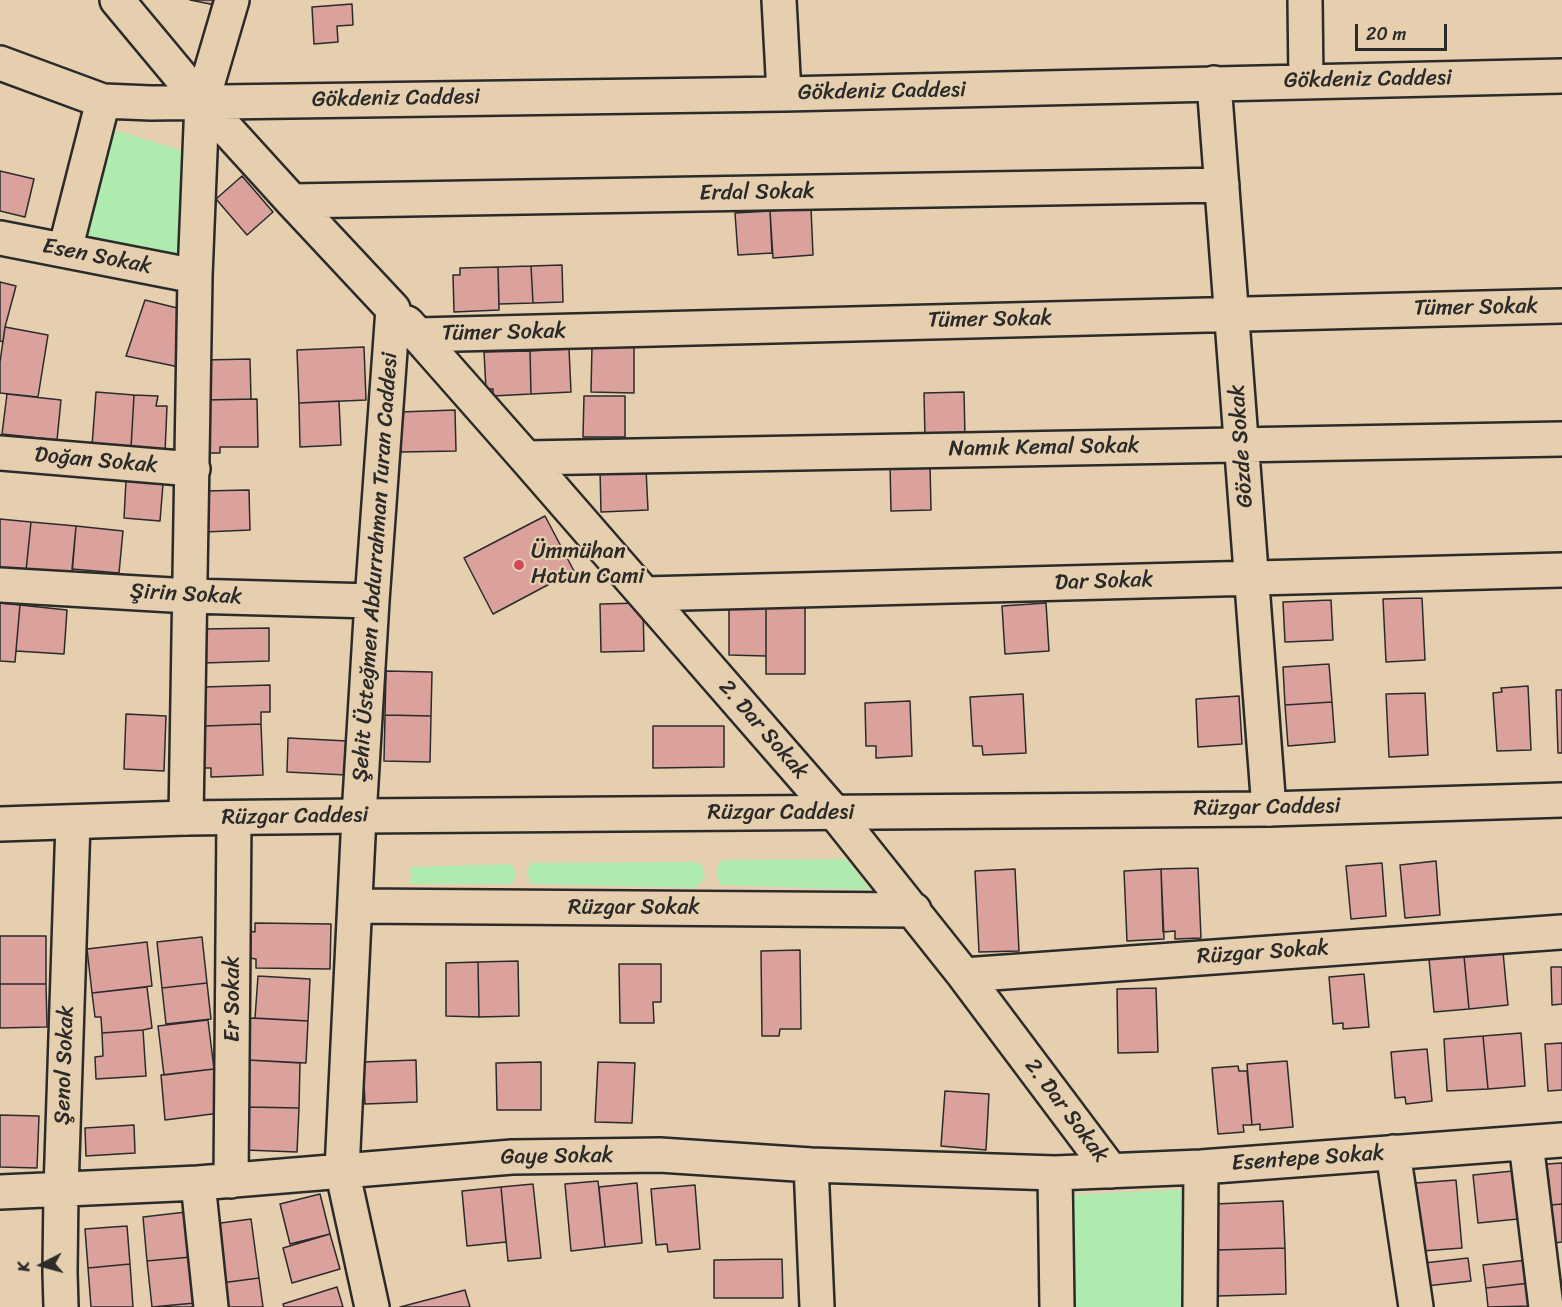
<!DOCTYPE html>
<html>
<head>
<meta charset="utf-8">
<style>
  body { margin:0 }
  #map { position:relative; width:1562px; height:1307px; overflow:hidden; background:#e5cfae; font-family:Sriracha,sans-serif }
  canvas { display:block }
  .north { position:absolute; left:12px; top:1235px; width:60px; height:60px; -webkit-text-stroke:4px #e5cfae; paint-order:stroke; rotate:264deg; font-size:16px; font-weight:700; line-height:24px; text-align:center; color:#2b2b2b }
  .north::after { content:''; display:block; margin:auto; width:21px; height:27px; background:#2b2b2b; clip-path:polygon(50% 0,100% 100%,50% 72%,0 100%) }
  .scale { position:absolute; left:1355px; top:24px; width:92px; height:27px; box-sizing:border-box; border:3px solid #2b2b2b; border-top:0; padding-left:8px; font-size:18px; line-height:21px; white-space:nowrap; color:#2b2b2b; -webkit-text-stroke:4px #e5cfae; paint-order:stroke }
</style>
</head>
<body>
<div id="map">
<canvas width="1562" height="1307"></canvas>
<div class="north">K</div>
<div class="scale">20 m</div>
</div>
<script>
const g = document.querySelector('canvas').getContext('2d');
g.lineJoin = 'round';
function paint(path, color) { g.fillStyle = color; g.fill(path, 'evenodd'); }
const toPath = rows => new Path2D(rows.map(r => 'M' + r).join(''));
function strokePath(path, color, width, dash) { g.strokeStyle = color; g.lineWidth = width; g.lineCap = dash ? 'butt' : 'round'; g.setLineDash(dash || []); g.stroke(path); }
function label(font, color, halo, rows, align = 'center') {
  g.font = font + ' Sriracha,sans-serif'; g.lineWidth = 4.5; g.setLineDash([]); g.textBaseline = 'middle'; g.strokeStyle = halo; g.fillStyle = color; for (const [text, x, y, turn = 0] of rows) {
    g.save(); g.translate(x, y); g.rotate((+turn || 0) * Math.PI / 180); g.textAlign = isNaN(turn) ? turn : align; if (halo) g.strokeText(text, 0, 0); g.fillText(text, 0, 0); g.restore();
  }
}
paint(toPath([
  [109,128,183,151,185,165,179,251,171,258,82,239],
  [847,859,870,890,720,885,716,872,721,860],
  [694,862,702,864,705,878,696,888,531,884,527,873,530,863],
  [509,864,516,869,516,877,512,884,410,884,411,867],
  [1190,1189,1189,1307,1072,1307,1067,1195]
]), '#afeaaf');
const building = toPath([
  [190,0,216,0,215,5,190,0],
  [352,4,353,25,337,26,338,42,314,44,312,7,352,4],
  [0,171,34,179,25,217,0,211,0,171],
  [242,176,273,212,247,235,216,199,242,176],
  [811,208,813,255,773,258,770,211,811,208],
  [770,211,772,253,738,255,735,213,770,211],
  [562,265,563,302,533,303,531,266,562,265],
  [531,266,533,303,499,304,498,267,531,266],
  [498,267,499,310,454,312,453,275,460,275,460,268,498,267],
  [0,282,16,286,5,327,3,342,0,341,0,282],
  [145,300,181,309,179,367,126,356,145,300],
  [5,327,48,335,38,397,0,393,0,362,5,327],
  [592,346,634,347,634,393,591,392,592,346],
  [364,347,366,400,299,403,297,350,364,347],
  [569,349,571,392,531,394,530,351,569,349],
  [530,351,531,394,493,396,493,389,486,389,484,352,530,351],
  [250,359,251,399,205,400,204,360,250,359],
  [96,392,134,395,131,448,92,446,96,392],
  [964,392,965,438,925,438,924,393,964,392],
  [7,394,61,400,57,440,2,434,7,394],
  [134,395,158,396,156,406,167,406,165,453,131,448,134,395],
  [584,396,625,396,625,437,583,437,584,396],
  [257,399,258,447,220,447,220,453,206,453,205,400,257,399],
  [339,401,341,445,300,447,299,403,339,401],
  [455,410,456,451,401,452,400,412,455,410],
  [890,465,930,465,931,510,891,511,890,465],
  [646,469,648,510,601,512,600,470,646,469],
  [126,481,163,484,160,521,124,518,126,481],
  [249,490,250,530,205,532,203,491,249,490],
  [545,516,574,571,493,614,464,558,545,516],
  [0,519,31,522,26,571,0,568,0,519],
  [31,522,76,526,72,575,26,571,31,522],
  [76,526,123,531,119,573,72,569,76,526],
  [1422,598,1425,660,1386,662,1383,599,1422,598],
  [1331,600,1333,640,1285,642,1283,602,1331,600],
  [0,603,20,605,15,662,0,661,0,603],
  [643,603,644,651,601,652,600,604,643,603],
  [1046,603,1049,651,1005,654,1002,606,1046,603],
  [20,605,67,610,64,654,16,651,20,605],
  [766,607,766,656,729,655,729,608,766,607],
  [766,607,805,607,805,674,766,674,766,607],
  [269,628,269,661,202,663,201,629,269,628],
  [1329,664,1332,702,1285,705,1283,667,1329,664],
  [386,671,432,672,431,716,385,715,386,671],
  [270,685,270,712,261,712,261,724,204,726,203,687,270,685],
  [1528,686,1531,750,1497,751,1493,693,1502,692,1501,688,1528,686],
  [1556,690,1562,690,1562,753,1558,753,1556,690],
  [1425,693,1428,755,1389,757,1386,694,1425,693],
  [1023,694,1026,753,983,755,982,746,973,746,970,697,1023,694],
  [1239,696,1242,744,1198,747,1196,699,1239,696],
  [910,701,912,756,876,758,876,746,866,746,865,703,910,701],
  [1332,702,1335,742,1288,746,1285,705,1332,702],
  [126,714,166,716,164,771,124,769,126,714],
  [385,715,431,716,430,762,384,761,385,715],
  [261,724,263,775,211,777,211,768,204,768,204,726,261,724],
  [653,726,724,726,724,767,653,768,653,726],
  [288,738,348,741,346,775,287,772,288,738],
  [1436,861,1440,915,1405,918,1400,865,1436,861],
  [1382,863,1386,916,1351,919,1346,866,1382,863],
  [1198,868,1201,938,1175,939,1175,931,1163,932,1161,869,1198,868],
  [1015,869,1019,951,979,952,975,871,1015,869],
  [1161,869,1164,939,1127,941,1124,871,1161,869],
  [255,923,331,924,330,969,256,968,256,959,249,958,249,931,255,932,255,923],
  [0,936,46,936,46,984,0,984,0,936],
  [202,937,207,983,162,988,157,942,202,937],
  [147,942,152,986,92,993,87,949,147,942],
  [800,950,801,1029,780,1029,779,1036,762,1036,761,951,800,950],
  [1503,952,1508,1005,1469,1009,1464,956,1503,952],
  [1464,956,1469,1009,1434,1012,1429,959,1464,956],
  [518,961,519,1016,479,1017,478,962,518,961],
  [478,962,479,1017,446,1016,446,963,478,962],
  [619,964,661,964,661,1002,653,1002,654,1023,620,1023,619,964],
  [1551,967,1562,967,1562,1004,1552,1005,1551,967],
  [1364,974,1369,1027,1343,1029,1343,1023,1333,1024,1329,977,1364,974],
  [258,976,310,979,308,1021,255,1018,258,976],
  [207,983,211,1019,166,1024,162,988,207,983],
  [0,984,46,984,47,1027,0,1028,0,984],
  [147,987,152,1028,143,1030,102,1033,101,1017,95,1017,92,993,147,987],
  [1156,988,1158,1052,1118,1053,1117,989,1156,988],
  [250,1018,308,1021,306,1063,248,1060,250,1018],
  [208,1020,214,1069,164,1075,158,1026,208,1020],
  [143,1030,146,1076,96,1079,95,1057,103,1056,102,1033,143,1030],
  [1521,1033,1525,1086,1488,1089,1483,1036,1521,1033],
  [1483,1036,1488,1089,1447,1091,1444,1039,1483,1036],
  [1562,1043,1562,1090,1548,1091,1545,1044,1562,1043],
  [1427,1049,1432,1101,1406,1104,1405,1097,1395,1098,1391,1052,1427,1049],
  [248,1060,300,1063,299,1108,247,1107,248,1060],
  [416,1060,417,1102,365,1104,363,1062,416,1060],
  [1287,1061,1293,1127,1260,1130,1260,1124,1252,1125,1247,1064,1287,1061],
  [541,1062,541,1110,497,1110,496,1063,541,1062],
  [598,1062,635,1063,632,1123,595,1122,598,1062],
  [1238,1066,1239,1071,1247,1071,1252,1125,1243,1125,1244,1132,1218,1134,1212,1068,1238,1066],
  [214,1069,220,1113,165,1120,161,1075,214,1069],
  [945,1091,989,1094,986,1150,941,1146,945,1091],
  [247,1107,299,1108,297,1152,245,1150,247,1107],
  [0,1115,39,1116,37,1168,0,1167,0,1115],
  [134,1125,135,1153,86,1156,85,1128,134,1125],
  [1562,1163,1562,1204,1551,1205,1547,1164,1562,1163],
  [1513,1171,1518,1219,1478,1223,1473,1175,1513,1171],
  [1456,1180,1462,1248,1422,1251,1416,1183,1456,1180],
  [598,1181,605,1247,571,1251,565,1184,598,1181],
  [637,1183,642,1243,605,1247,599,1187,637,1183],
  [533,1184,541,1258,508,1261,501,1187,533,1184],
  [695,1185,700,1249,668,1252,667,1244,656,1245,651,1189,695,1185],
  [501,1187,506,1242,467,1246,462,1191,501,1187],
  [320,1194,330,1234,290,1244,280,1204,320,1194],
  [1283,1201,1285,1248,1217,1250,1215,1204,1283,1201],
  [1562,1204,1562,1242,1554,1243,1551,1205,1562,1204],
  [186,1212,191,1257,147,1261,143,1217,186,1212],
  [251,1219,259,1278,221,1283,213,1224,251,1219],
  [127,1226,130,1264,88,1268,85,1229,127,1226],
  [330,1234,340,1269,292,1283,283,1248,330,1234],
  [1285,1248,1286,1294,1218,1296,1217,1250,1285,1248],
  [191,1257,195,1303,152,1307,147,1261,191,1257],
  [1468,1258,1471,1281,1426,1286,1424,1263,1468,1258],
  [782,1259,783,1298,714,1298,714,1260,782,1259],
  [1527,1260,1530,1283,1486,1288,1483,1265,1527,1260],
  [130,1264,133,1307,91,1307,88,1268,130,1264],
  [259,1278,263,1307,224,1307,221,1283,259,1278],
  [1530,1283,1532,1306,1488,1307,1486,1288,1530,1283],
  [337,1287,343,1307,284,1307,283,1304,337,1287],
  [465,1290,470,1307,400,1307,465,1290],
  [195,1303,195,1307,153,1307,195,1303]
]);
paint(building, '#dba19d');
strokePath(building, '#2b2b2b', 1.5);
const minor = toPath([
  [117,0,202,102,292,201,393,309,372,601,359,816,342,1170,372,1307],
  [779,0,784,94],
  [1305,0,1306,81],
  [0,63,103,101,151,103,784,94,1562,76],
  [1214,83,1269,809],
  [292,201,1222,185],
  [0,238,195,276],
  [65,250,103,101],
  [407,323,526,458,835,813,964,975,1111,1171],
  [418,335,1562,306],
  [0,453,193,469],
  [526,458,1562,439],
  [0,585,189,596,372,601],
  [645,594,1562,570],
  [186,818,195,276,202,102,232,0],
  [355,906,914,910],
  [964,975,1562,932],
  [1526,1143,1546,1307],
  [1393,1152,1416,1307],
  [811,1165,817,1307],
  [1055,1173,1057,1307],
  [231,1181,234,818],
  [198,1183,211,1307],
  [0,1192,198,1183,512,1157,660,1155,811,1165,1055,1173,1201,1167,1562,1140],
  [61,1307,60,1272,61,1190,73,822],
  [1200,1307,1201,1167]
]);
const major = toPath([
  [0,824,186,818,359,816,1269,809,1562,800]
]);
strokePath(minor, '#2b2b2b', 38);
strokePath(major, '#2b2b2b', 38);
strokePath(minor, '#e5cfae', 33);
strokePath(major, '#e5cfae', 33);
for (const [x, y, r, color] of [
  [519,565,6,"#d1495b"]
]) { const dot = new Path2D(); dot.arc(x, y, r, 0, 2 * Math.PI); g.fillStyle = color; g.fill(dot); strokePath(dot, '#e5cfae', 2); }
label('22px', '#2b2b2b', '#e5cfae', [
  ["Gökdeniz Caddesi",1368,80,-1],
  ["Gökdeniz Caddesi",882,92,-1],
  ["Gökdeniz Caddesi",396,99,-1],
  ["Erdal Sokak",757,193,-1],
  ["Esen Sokak",97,257,11],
  ["Tümer Sokak",1476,308,-1],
  ["Tümer Sokak",990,320,-1],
  ["Tümer Sokak",504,333,-1],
  ["Gözde Sokak",1242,446,-94],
  ["Namık Kemal Sokak",1044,448,-1],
  ["Doğan Sokak",96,461,5],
  ["Şehit Üsteğmen Abdurrahman Turan Caddesi",376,567,-86],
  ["Dar Sokak",1104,582,-2],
  ["Şirin Sokak",186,595,3],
  ["2. Dar Sokak",763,730,49],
  ["Rüzgar Caddesi",1267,808,-1],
  ["Rüzgar Caddesi",781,813],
  ["Rüzgar Caddesi",295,817,-1],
  ["Rüzgar Sokak",634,908],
  ["Rüzgar Sokak",1263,953,-4],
  ["Er Sokak",233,999,-90],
  ["Şenol Sokak",65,1065,-88],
  ["2. Dar Sokak",1066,1111,53],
  ["Gaye Sokak",557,1157,-1],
  ["Esentepe Sokak",1308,1159,-4]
]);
label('22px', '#2b2b2b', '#e5cfae', [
  ["Ümmühan",531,552],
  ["Hatun Cami",531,577]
], 'left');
</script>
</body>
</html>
